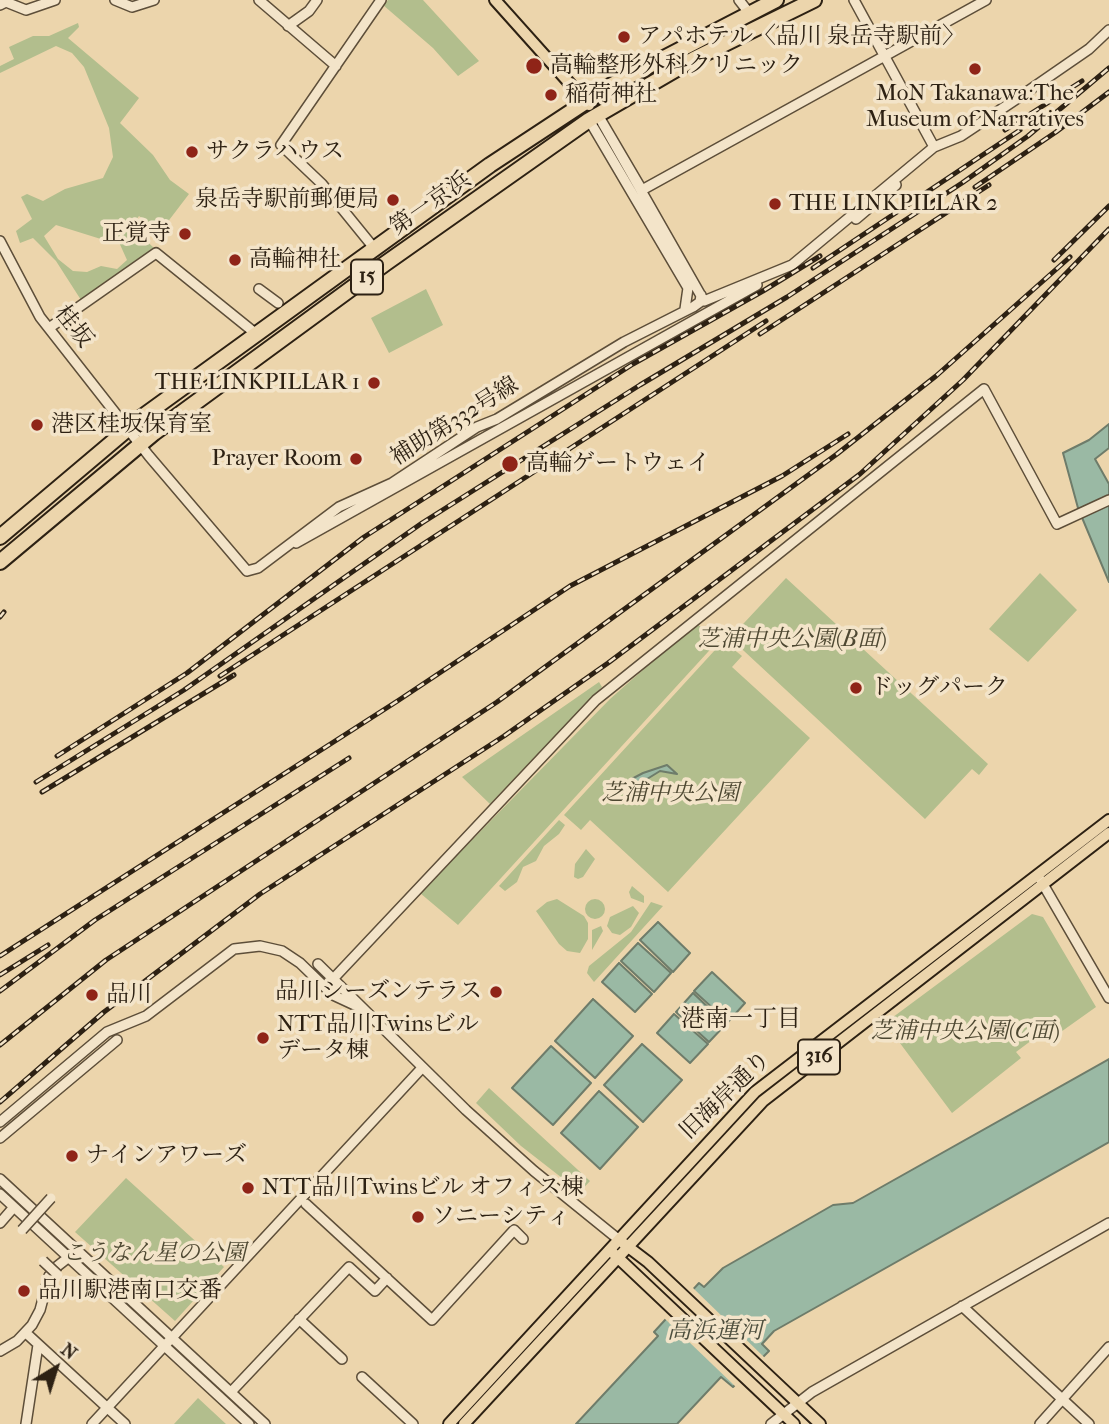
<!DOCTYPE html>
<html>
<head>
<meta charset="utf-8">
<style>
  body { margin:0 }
  #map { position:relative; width:1109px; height:1424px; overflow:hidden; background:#ecd5ac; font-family:"IM FELL French Canon",serif }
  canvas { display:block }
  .north { position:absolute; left:21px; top:1333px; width:70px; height:70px; -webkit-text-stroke:5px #f3e4c9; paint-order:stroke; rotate:38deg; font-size:19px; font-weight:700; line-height:28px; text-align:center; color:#2d2113 }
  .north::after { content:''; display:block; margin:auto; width:24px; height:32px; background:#2d2113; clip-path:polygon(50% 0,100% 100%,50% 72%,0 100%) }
</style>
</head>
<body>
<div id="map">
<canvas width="1109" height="1424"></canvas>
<div class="north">N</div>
</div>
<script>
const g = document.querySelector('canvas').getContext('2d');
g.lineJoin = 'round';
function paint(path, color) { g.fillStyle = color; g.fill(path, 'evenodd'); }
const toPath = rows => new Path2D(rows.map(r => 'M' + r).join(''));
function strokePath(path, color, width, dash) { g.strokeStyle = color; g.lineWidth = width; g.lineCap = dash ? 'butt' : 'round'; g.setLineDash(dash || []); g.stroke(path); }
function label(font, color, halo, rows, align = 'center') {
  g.font = font + ' "IM FELL French Canon","Noto Serif JP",serif'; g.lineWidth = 7; g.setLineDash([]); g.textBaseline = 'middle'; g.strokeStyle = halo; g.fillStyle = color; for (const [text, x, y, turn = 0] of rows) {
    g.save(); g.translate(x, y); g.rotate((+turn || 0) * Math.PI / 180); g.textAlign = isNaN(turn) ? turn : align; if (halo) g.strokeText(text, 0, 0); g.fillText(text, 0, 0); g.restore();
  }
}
paint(toPath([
  [388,0,423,0,479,61,458,76,433,48,383,5],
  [78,23,79,27,68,38,139,98,120,123,153,155,170,180,189,194,160,232,139,216,131,226,155,249,81,300,56,261,33,238,20,243,16,231,32,219,21,197,27,194,43,201,65,189,103,178,113,157,109,128,84,67,72,53,56,46,0,73,0,66,14,59,9,47,33,36,49,36],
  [56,225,104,240,118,240,127,260,117,269,101,266,87,272,73,271,58,259,44,236],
  [426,289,443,325,389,353,371,318],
  [1040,573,1077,610,1028,662,989,629],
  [786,578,988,764,979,775,972,769,925,819,730,638],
  [696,623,718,641,458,925,420,893,610,699],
  [732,648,742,656,732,667,810,738,668,892,590,820,581,830,564,815,715,650],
  [599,682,602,687,490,804,462,777],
  [559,820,565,825,559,834,544,846,536,861,523,867,517,882,505,891,499,886],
  [586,849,595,859,583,877,578,879,574,877,575,864],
  [632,886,644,896,644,903,631,898,629,892],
  '585 909a10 10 0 1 1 20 0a10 10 0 1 1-20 0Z',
  [557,899,584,916,588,923,588,939,580,953,567,951,559,944,536,911,547,902],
  [651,902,663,906,594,982,587,973,589,966,631,932],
  [633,906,639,913,631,927,620,935,612,933,607,926,610,917],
  [1032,914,1043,917,1096,1007,1058,1034,1052,1025,1016,1052,1021,1058,952,1113,885,1023],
  [601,926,603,931,592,950,592,930],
  [489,1088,590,1181,580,1192,521,1146,476,1103],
  [126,1178,224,1267,175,1321,75,1232],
  [198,1398,226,1424,174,1424]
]), '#b2be8d');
const water = toPath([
  [1109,424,1109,448,1095,459,1109,484,1109,582,1078,508,1063,453,1089,440,1109,424],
  [667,765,677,774,660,771,639,784,626,782,643,773,667,765],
  [658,922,690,953,673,972,640,940,658,922],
  [638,943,671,973,654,992,621,961,638,943],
  [619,963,652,994,635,1012,602,982,619,963],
  [712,972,745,1003,728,1022,694,991,712,972],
  [693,993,726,1024,709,1042,676,1012,693,993],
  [593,999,633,1036,595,1078,555,1041,593,999],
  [674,1014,708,1044,690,1063,657,1033,674,1014],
  [642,1044,682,1080,643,1122,604,1085,642,1044],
  [551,1046,591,1083,553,1125,512,1088,551,1046],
  [1109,1059,1109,1142,774,1331,762,1344,769,1351,733,1387,721,1377,677,1424,576,1424,658,1336,654,1332,699,1283,704,1287,723,1268,833,1205,853,1203,1109,1059],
  [599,1091,638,1127,600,1169,561,1133,599,1091]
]);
paint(water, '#9ab9a4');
strokePath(water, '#6e7c6a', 2);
paint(toPath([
  [691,1286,766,1359,737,1388,663,1317]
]), '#ecd5ac');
const minor = toPath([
  [115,0,132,7,154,0],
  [259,0,336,66],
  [739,0,750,14],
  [854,0,934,147],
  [986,0,642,190,598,115,704,301,792,265,934,147,961,136,1018,98,1089,49,1109,30],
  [0,5,6,2,26,10,55,0],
  [288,26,309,11,317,0],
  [589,120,688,288,685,309],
  [856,219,896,185],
  [0,241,40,317,149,456,247,571,258,568,339,507,392,483,477,427,497,419,624,342,693,307,700,302,701,295],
  [374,248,322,184,281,145,381,0],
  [259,289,278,303],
  [49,328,156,253,255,333],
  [296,543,757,285],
  [1040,879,1109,998],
  [318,964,466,1110,534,1171,618,1239],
  [333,979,596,700,984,389,1057,524,1109,500],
  [0,1122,107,1032,146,1016,234,949,260,946,282,951,300,963,333,995,361,1008],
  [0,1138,117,1040],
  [0,1179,265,1424],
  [0,1194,249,1424],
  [306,1204,432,1320,514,1230,523,1239],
  [0,1223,14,1207],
  [55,1268,69,1257],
  [962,1306,1089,1424],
  [299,1319,342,1359],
  [26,1333,125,1424],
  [0,1351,17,1341,32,1325,40,1310,49,1276],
  [362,1377,413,1424],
  [231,1392,349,1267,375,1291,387,1278],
  [26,1424,38,1345],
  [92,1424,421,1069],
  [771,1424,812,1392,1109,1223],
  [1040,1424,1109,1347]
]);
const major = toPath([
  [495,0,589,105],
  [623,1243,648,1262,820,1424],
  [613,1253,794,1424],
  [449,1424,755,1092,1109,820],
  [464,1424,763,1101,1109,833]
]);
const highway = toPath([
  [0,537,142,417,490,165,610,86,776,0],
  [0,562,154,433,386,263,589,120,694,59,814,0]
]);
strokePath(minor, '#5d4e39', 12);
strokePath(major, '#2d2113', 14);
strokePath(highway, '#2d2113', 18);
strokePath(minor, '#f3e4c9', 9);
strokePath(major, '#ecd5ac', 10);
strokePath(highway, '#ecd5ac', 14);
const rail = toPath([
  [1005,130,1082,81],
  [975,187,1056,132,1109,92],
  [1054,260,1109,206],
  [813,268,1020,130],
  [760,334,989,185],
  [0,617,4,612],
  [220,676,766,321],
  [57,756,187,673,364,537,633,364,763,291,820,256],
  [36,782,184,690,422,523,640,385,787,297,962,183,1028,136,1109,68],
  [42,792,234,675],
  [0,956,399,700,570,586,782,476,848,434],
  [0,975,48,945],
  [0,991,95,920,349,758],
  [0,1045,106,960,497,702,837,454,936,376,1070,257],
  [0,1102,104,1012,260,894,504,736,608,663,860,474,963,380,1109,229]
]);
strokePath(rail, '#2d2113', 5);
strokePath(rail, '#f3e4c9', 2.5, [8]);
const minorBridge = toPath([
  [22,1230,51,1198],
  [43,1261,58,1275]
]);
strokePath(minorBridge, '#5d4e39', 12, []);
strokePath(minorBridge, '#f3e4c9', 9);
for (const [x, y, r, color] of [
  [624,37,7,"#8f2418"],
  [534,66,9,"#8f2418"],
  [975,69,7,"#8f2418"],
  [551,95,7,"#8f2418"],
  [192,152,7,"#8f2418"],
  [393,200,7,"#8f2418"],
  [775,204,7,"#8f2418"],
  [185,234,7,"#8f2418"],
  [235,260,7,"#8f2418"],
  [374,383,7,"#8f2418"],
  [37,425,7,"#8f2418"],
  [356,459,7,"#8f2418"],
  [510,464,9,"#8f2418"],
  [856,688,7,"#8f2418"],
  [496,992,7,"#8f2418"],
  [92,995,7,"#8f2418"],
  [263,1038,7,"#8f2418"],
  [72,1156,7,"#8f2418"],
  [248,1188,7,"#8f2418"],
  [418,1217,7,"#8f2418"],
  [24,1291,7,"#8f2418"]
]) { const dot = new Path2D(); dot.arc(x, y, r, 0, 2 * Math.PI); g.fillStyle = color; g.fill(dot); strokePath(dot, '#f3e4c9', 2.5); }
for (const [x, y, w] of [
  [367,277,32],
  [819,1057,42]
]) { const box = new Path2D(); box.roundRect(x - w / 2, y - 17.5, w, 35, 5); g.fillStyle = '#f3e4c9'; g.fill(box); strokePath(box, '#2d2113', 2); }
label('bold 21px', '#2d2113', null, [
  ["15",367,277],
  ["316",819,1057]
]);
label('23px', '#2d2113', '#f3e4c9', [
  ["アパホテル〈品川 泉岳寺駅前〉",638,37],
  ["高輪整形外科クリニック",550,66],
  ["MoN Takanawa:The",975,94,"center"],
  ["Museum of Narratives",975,120,"center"],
  ["稲荷神社",565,95],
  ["サクラハウス",206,152],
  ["泉岳寺駅前郵便局",379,200,"right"],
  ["THE LINKPILLAR 2",789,204],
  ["正覚寺",171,234,"right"],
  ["高輪神社",249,260],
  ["THE LINKPILLAR 1",360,383,"right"],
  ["港区桂坂保育室",51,425],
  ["Prayer Room",342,459,"right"],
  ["高輪ゲートウェイ",526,464],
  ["ドッグパーク",870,688],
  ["品川シーズンテラス",482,992,"right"],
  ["品川",106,995],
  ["NTT品川Twinsビル",277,1025],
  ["データ棟",277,1051],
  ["ナインアワーズ",86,1156],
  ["NTT品川Twinsビル オフィス棟",262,1188],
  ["ソニーシティ",432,1217],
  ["品川駅港南口交番",38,1291]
], 'left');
label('23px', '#2d2113', '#f3e4c9', [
  ["第一京浜",431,204,-35],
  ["桂坂",73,327,52],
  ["補助第332号線",455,422,-32],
  ["旧海岸通り",726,1096,-44]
]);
label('italic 23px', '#4e4832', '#f3e4c9', [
  ["芝浦中央公園(B面)",792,640],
  ["芝浦中央公園",670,794],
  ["芝浦中央公園(C面)",965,1032],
  ["こうなん星の公園",154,1254]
]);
label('24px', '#2d2113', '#f3e4c9', [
  ["港南一丁目",741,1020]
]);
label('italic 24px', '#4e4f3e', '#f3e4c9', [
  ["高浜運河",715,1332]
]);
</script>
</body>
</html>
